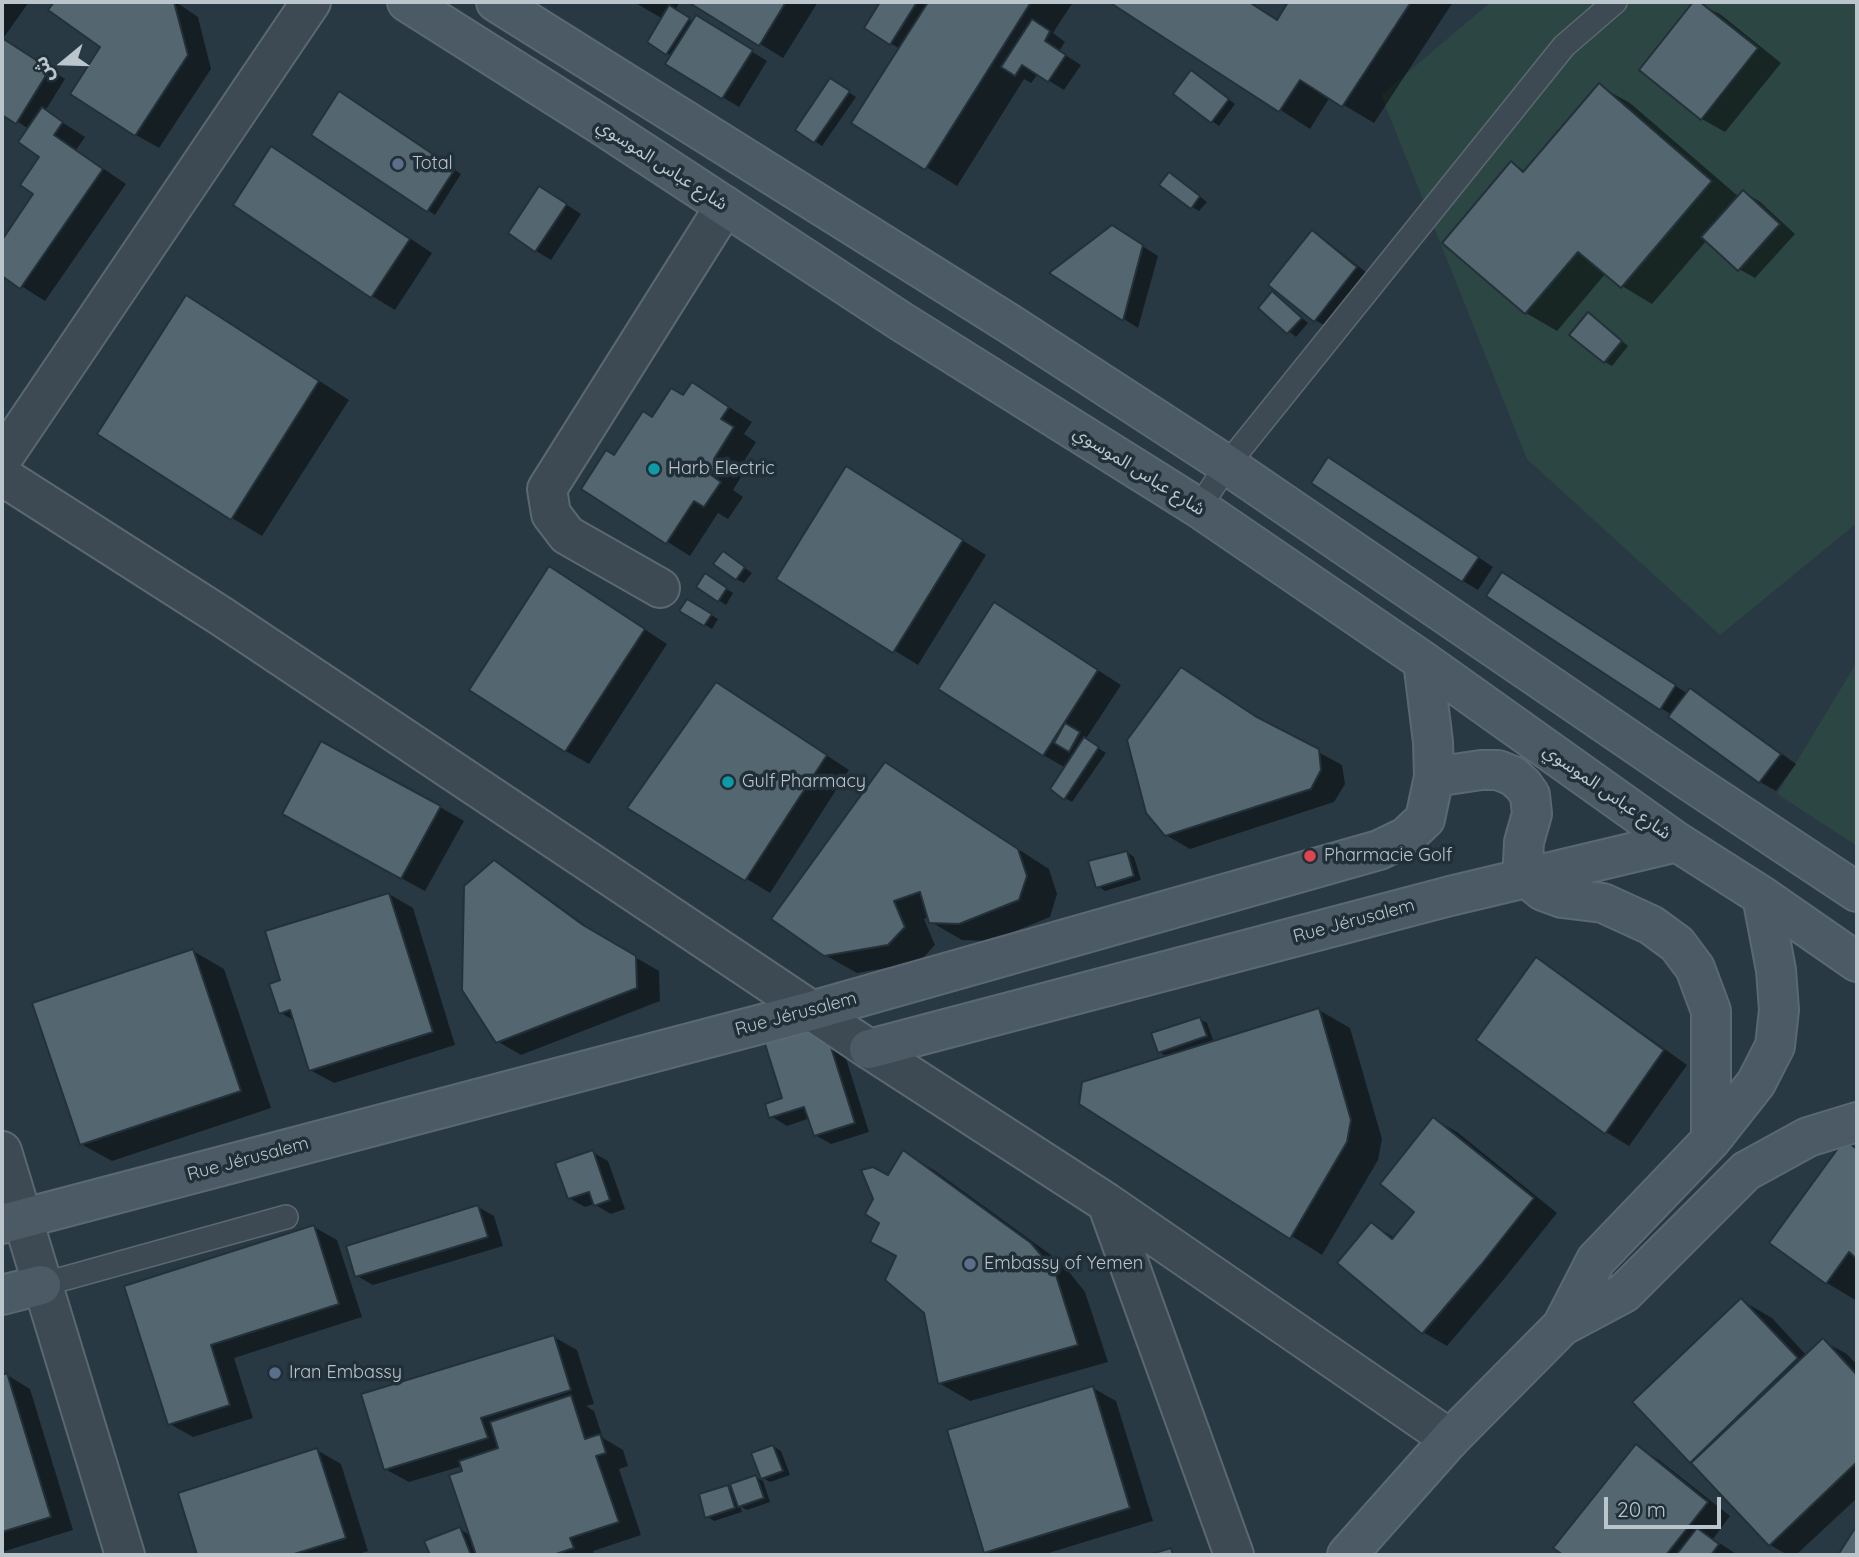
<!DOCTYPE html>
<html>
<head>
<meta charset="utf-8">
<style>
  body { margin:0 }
  #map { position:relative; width:1859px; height:1557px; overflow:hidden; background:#293943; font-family:Quicksand,"Noto Sans Arabic",sans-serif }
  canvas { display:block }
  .frame { position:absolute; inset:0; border:4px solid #bac5cc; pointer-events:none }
  .north { position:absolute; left:28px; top:28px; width:70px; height:70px; -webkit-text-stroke:5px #212f38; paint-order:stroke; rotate:251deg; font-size:19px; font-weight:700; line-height:28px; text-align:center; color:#bac5cc }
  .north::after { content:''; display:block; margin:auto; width:24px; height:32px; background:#bac5cc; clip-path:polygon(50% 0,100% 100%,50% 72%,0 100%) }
  .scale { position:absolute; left:1604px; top:1497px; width:117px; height:32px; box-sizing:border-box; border:4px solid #bac5cc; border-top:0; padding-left:9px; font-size:21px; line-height:24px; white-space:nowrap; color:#bac5cc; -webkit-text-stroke:5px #212f38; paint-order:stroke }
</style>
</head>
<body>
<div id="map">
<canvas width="1859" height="1557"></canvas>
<div class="frame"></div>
<div class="north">ش</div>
<div class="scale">20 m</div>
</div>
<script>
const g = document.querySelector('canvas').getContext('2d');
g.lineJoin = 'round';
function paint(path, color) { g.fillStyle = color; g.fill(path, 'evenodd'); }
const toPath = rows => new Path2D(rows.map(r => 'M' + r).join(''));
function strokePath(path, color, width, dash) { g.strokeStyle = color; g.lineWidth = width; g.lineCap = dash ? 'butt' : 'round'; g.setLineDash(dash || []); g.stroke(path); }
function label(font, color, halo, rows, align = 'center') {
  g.font = font + ' Quicksand,"Noto Sans Arabic",sans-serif'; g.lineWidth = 7; g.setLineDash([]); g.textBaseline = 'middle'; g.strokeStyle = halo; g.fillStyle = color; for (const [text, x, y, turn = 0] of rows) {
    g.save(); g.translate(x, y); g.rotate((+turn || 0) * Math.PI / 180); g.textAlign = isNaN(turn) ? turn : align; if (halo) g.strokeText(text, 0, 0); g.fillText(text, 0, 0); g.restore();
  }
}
paint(toPath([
  [1491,2,1857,2,1857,523,1720,635,1527,459,1381,95],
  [1857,662,1857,846,1777,794]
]), '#2c4643');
paint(toPath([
  [2,2,29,2,2,40,65,79,45,111,85,137,76,150,126,184,45,301,2,274,2,243,35,194,41,157,29,129,2,112],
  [56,2,176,2,198,17,211,69,159,148,136,135,103,47,51,10],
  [634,2,680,2,675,10,693,22,712,27,767,61,739,107,668,64,672,56,649,41,663,19],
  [692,2,818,2,783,58],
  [882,2,1073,2,1053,33,1065,42,1059,51,1081,65,1064,90,1038,74,1031,83,1024,79,957,186,854,122,900,49,866,28],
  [1112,2,1250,2,1279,20,1291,2,1453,2,1374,123,1330,97,1310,129],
  [1695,2,1720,14,1781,63,1725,132,1702,119,1641,70],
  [1198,76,1235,104,1219,126,1212,121],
  [831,81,856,97,822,146,798,130],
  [1599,86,1630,103,1739,197,1743,192,1759,201,1795,234,1755,278,1739,269,1707,240,1652,304,1622,286,1606,273,1557,331,1526,313,1512,163,1526,172],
  [346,98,461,174,435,215,313,134],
  [295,162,432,253,395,310,372,296],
  [1176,178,1207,202,1199,211,1192,207],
  [555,197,581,214,551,260,536,251],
  [1312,233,1328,242,1372,277,1331,329,1315,320],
  [1128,237,1158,256,1138,328,1052,273],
  [1279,298,1308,323,1296,337,1260,308],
  [217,315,349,400,262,536,232,518],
  [1595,319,1628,346,1612,366,1605,362],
  [684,397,715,398,752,422,744,434,756,442,736,474,741,477,733,490,743,497,728,519,718,513,690,556,583,489,654,419],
  [1344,468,1493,567,1478,590,1463,581],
  [870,482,986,555,918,665,778,579],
  [730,558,752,573,744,583,736,579],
  [712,580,733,593,726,605,698,587],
  [573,582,667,644,589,764,566,751],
  [1518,583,1688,694,1691,690,1706,699,1796,764,1776,791,1760,782,1671,717,1672,715,1661,708],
  [687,601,718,619,712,629,682,611],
  [995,604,1121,685,1085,740,1106,753,1072,802,1065,798,1066,768,1043,755],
  [1181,669,1269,725,1342,765,1345,784,1334,802,1190,849,1166,835],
  [740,698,849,770,770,893,629,807],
  [886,764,1049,869,1057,894,1050,917,991,941,962,940,931,922,929,917,924,919,935,945,919,962,857,973,825,955],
  [440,807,464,821,425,891,307,827],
  [1127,852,1134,857,1141,880,1105,891,1098,886],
  [494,862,517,876,607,941,659,971,660,1001,521,1055,497,1041],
  [389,894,413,908,455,1045,334,1083,310,1070,295,1021,281,1013,282,981],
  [193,951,224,969,271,1108,112,1161,81,1144],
  [1536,959,1559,973,1687,1065,1629,1146,1606,1132],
  [1319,1010,1350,1028,1382,1139,1378,1160,1322,1255,1081,1103,1168,1057,1159,1052,1200,1019,1207,1023,1214,1043],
  [838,1033,869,1132,831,1144,815,1135,810,1118,787,1126,771,1116],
  [1434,1119,1457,1132,1557,1213,1504,1279,1447,1346,1423,1332,1372,1224,1395,1238,1417,1212],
  [1845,1142,1857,1149,1857,1301,1827,1283],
  [592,1152,608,1161,625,1209,611,1214,594,1204,585,1207,569,1198],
  [903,1152,934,1170,1062,1263,1085,1292,1108,1362,970,1401,939,1383,925,1312,881,1223,888,1177],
  [478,1207,494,1216,503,1246,373,1285,357,1276],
  [314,1227,337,1240,362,1317,234,1358,253,1418,193,1437,170,1424,126,1287],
  [1741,1300,1772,1318,1807,1356,1823,1341,1847,1354,1857,1365,1857,1498,1796,1555,1788,1555,1770,1545,1691,1461],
  [554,1337,577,1350,594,1404,586,1406,594,1411,603,1438,623,1450,628,1466,619,1469,641,1535,593,1551,594,1555,432,1555,426,1542,460,1529,471,1536,462,1466,409,1482,385,1469],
  [7,1375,30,1389,73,1530,2,1552,2,1377],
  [1093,1388,1116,1401,1153,1521,1042,1555,992,1555,986,1552],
  [773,1446,781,1451,790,1475,770,1482,763,1478],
  [1636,1446,1659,1460,1730,1516,1713,1539,1738,1555,1566,1555,1556,1547],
  [317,1450,341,1464,368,1551,355,1555,199,1555,180,1494],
  [755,1477,763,1481,770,1502,747,1510,740,1506,742,1512,714,1521,707,1516,728,1487,735,1491]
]), '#0007');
const building = toPath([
  [54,2,174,2,188,55,135,136,70,94,100,47,48,10,54,2],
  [688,2,786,2,759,46,688,2],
  [880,2,917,2,890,45,864,28,880,2],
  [928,2,1031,2,925,170,851,123,928,2],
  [1109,2,1249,2,1277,20,1288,2,1411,2,1342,107,1300,80,1279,112,1109,2],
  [1693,2,1700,2,1758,48,1701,120,1639,70,1693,2],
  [669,5,690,18,666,55,647,42,669,5],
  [696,15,753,50,722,99,665,64,696,15],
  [1032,19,1050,31,1045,41,1066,55,1048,82,1022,65,1015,76,1001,67,1032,19],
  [2,38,50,69,16,124,2,115,2,38],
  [1191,70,1229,99,1211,123,1173,94,1191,70],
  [830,78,850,91,814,143,795,130,830,78],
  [1599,83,1712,181,1621,288,1578,252,1525,314,1442,243,1511,161,1523,172,1599,83],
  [339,91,455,169,427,212,311,135,339,91],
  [42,107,63,122,54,135,103,169,20,289,2,276,2,240,33,194,20,185,39,157,18,142,42,107],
  [271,146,410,239,371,298,233,205,271,146],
  [1169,172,1200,196,1191,209,1159,185,1169,172],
  [539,186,567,204,535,252,508,233,539,186],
  [1743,190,1780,224,1738,271,1701,237,1743,190],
  [1112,225,1143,245,1123,321,1049,273,1112,225],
  [1312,230,1357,267,1314,322,1268,285,1312,230],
  [1272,291,1302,318,1287,334,1258,308,1272,291],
  [186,295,319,381,231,520,97,434,186,295],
  [1588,312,1622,341,1604,363,1569,335,1588,312],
  [692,382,729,407,721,419,734,427,714,459,718,462,711,475,721,482,704,507,694,501,666,544,581,489,606,450,614,455,643,411,652,417,671,388,683,395,692,382],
  [1328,457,1479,557,1462,582,1311,483,1328,457],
  [846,466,963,540,893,653,776,579,846,466],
  [723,551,745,567,736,580,713,564,723,551],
  [549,566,645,629,565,752,469,690,549,566],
  [1502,572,1676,685,1660,710,1486,596,1502,572],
  [705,573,727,588,718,602,696,587,705,573],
  [687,599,712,614,704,626,679,611,687,599],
  [994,602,1098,670,1043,756,938,689,994,602],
  [1181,667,1255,716,1319,749,1321,770,1311,789,1165,836,1146,813,1127,740,1181,667],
  [716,682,827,755,745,881,627,808,716,682],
  [1690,688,1781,754,1759,783,1668,717,1690,688],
  [1065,723,1080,732,1069,752,1054,743,1065,723],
  [1084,737,1099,747,1064,800,1050,789,1084,737],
  [321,741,441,806,401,879,282,814,321,741],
  [885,762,1018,849,1027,876,1019,900,959,924,929,923,920,892,894,901,905,927,888,945,824,956,771,919,885,762],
  [1127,851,1134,876,1096,888,1088,861,1127,851],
  [494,860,583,925,636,956,637,988,496,1043,462,990,464,886,494,860],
  [389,893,433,1032,309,1071,290,1010,279,1014,269,984,280,980,265,931,389,893],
  [193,949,241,1091,80,1145,32,1003,193,949],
  [1536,957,1664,1050,1605,1134,1476,1040,1536,957],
  [1319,1008,1351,1120,1347,1142,1290,1239,1079,1104,1082,1082,1319,1008],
  [1200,1017,1207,1036,1158,1053,1151,1033,1200,1017],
  [823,1022,855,1123,814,1136,804,1107,769,1118,765,1104,782,1098,764,1041,823,1022],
  [1433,1117,1534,1198,1481,1265,1422,1334,1337,1263,1371,1222,1392,1239,1414,1212,1380,1184,1433,1117],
  [1844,1140,1857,1149,1857,1259,1849,1252,1826,1284,1769,1243,1844,1140],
  [593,1150,610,1200,594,1206,589,1192,568,1199,555,1163,593,1150],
  [903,1150,1031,1243,1055,1272,1078,1345,938,1384,924,1313,885,1280,896,1256,870,1242,879,1223,865,1214,873,1199,861,1170,873,1167,888,1175,903,1150],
  [478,1205,488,1237,355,1277,346,1246,478,1205],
  [314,1225,339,1304,211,1345,230,1405,168,1425,124,1286,314,1225],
  [1741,1298,1798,1358,1690,1463,1632,1402,1741,1298],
  [554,1335,571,1390,481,1418,488,1438,384,1470,361,1394,554,1335],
  [1823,1338,1857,1375,1857,1462,1769,1546,1691,1463,1823,1338],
  [7,1373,51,1517,2,1532,2,1375,7,1373],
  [1093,1386,1130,1508,984,1553,947,1430,1093,1386],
  [571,1395,585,1439,600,1434,606,1453,596,1456,619,1522,570,1538,574,1548,553,1555,476,1555,449,1475,462,1471,459,1461,498,1448,490,1422,571,1395],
  [1636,1444,1708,1502,1666,1555,1563,1555,1553,1548,1636,1444],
  [773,1445,783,1471,761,1479,751,1453,773,1445],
  [317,1448,346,1538,291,1555,197,1555,178,1493,317,1448],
  [756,1475,764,1498,738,1507,730,1484,756,1475],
  [728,1485,735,1508,705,1518,699,1494,728,1485],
  [1857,1525,1857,1555,1838,1555,1857,1525],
  [460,1527,471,1555,430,1555,424,1541,460,1527],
  [1697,1528,1719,1544,1711,1555,1676,1555,1697,1528],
  [1171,1548,1173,1555,1148,1555,1171,1548]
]);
paint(building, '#546670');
strokePath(building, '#23313a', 2);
const lane = toPath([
  [1199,508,1227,465,1564,46,1615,2],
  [41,1285,286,1217]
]);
const street = toPath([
  [2,459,311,2],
  [2,476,221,616,869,1049,1107,1203,1450,1439],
  [660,588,567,535,551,514,547,489,725,206],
  [2,1151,125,1555],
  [1107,1203,1234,1555]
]);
const secondary = toPath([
  [407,2,603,126,902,322,1199,508,1423,661,1677,842,1762,896,1857,962],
  [496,2,1010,324,1227,465,1688,780,1857,892],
  [1434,777,1481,770,1498,770,1513,776,1523,785,1530,795,1532,814,1524,842,1523,861,1526,877,1543,891,1562,898,1603,903,1651,925,1677,944,1695,968,1711,1011,1711,1140],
  [869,1049,1450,896,1677,842],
  [2,1224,811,1011,1379,850,1406,837,1425,819,1434,777,1433,742,1423,661],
  [2,1295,41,1285],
  [1562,1326,1596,1260,1711,1140,1756,1083,1775,1046,1779,1010,1776,970,1762,896],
  [1347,1555,1450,1439,1562,1326,1624,1293,1746,1171,1808,1137,1857,1122]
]);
strokePath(lane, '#5b6870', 26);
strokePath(street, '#5b6870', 42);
strokePath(secondary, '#5b6870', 42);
strokePath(lane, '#3d4a53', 23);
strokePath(street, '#3d4a53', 38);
strokePath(secondary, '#4b5a65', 38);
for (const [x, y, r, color] of [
  [398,164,7,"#5c6f8a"],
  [654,469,7,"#0f9aa8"],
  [728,782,7,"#0f9aa8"],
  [1310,856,7,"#e0444e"],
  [970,1264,7,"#5c6f8a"],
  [275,1373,7,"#5c6f8a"]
]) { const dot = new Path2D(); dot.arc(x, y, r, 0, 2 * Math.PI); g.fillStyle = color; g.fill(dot); strokePath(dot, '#212f38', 2.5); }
label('18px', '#bac5cc', '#212f38', [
  ["Total",412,164],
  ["Harb Electric",668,469],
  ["Gulf Pharmacy",742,782],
  ["Pharmacie Golf",1324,856],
  ["Embassy of Yemen",984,1264],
  ["Iran Embassy",289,1373]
], 'left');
label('18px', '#bac5cc', '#212f38', [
  ["شارع عباس الموسوي",662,165,33],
  ["شارع عباس الموسوي",1139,471,32],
  ["شارع عباس الموسوي",1607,792,35],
  ["Rue Jérusalem",1354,921,-15],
  ["Rue Jérusalem",796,1014,-15],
  ["Rue Jérusalem",248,1159,-15]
]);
</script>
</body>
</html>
